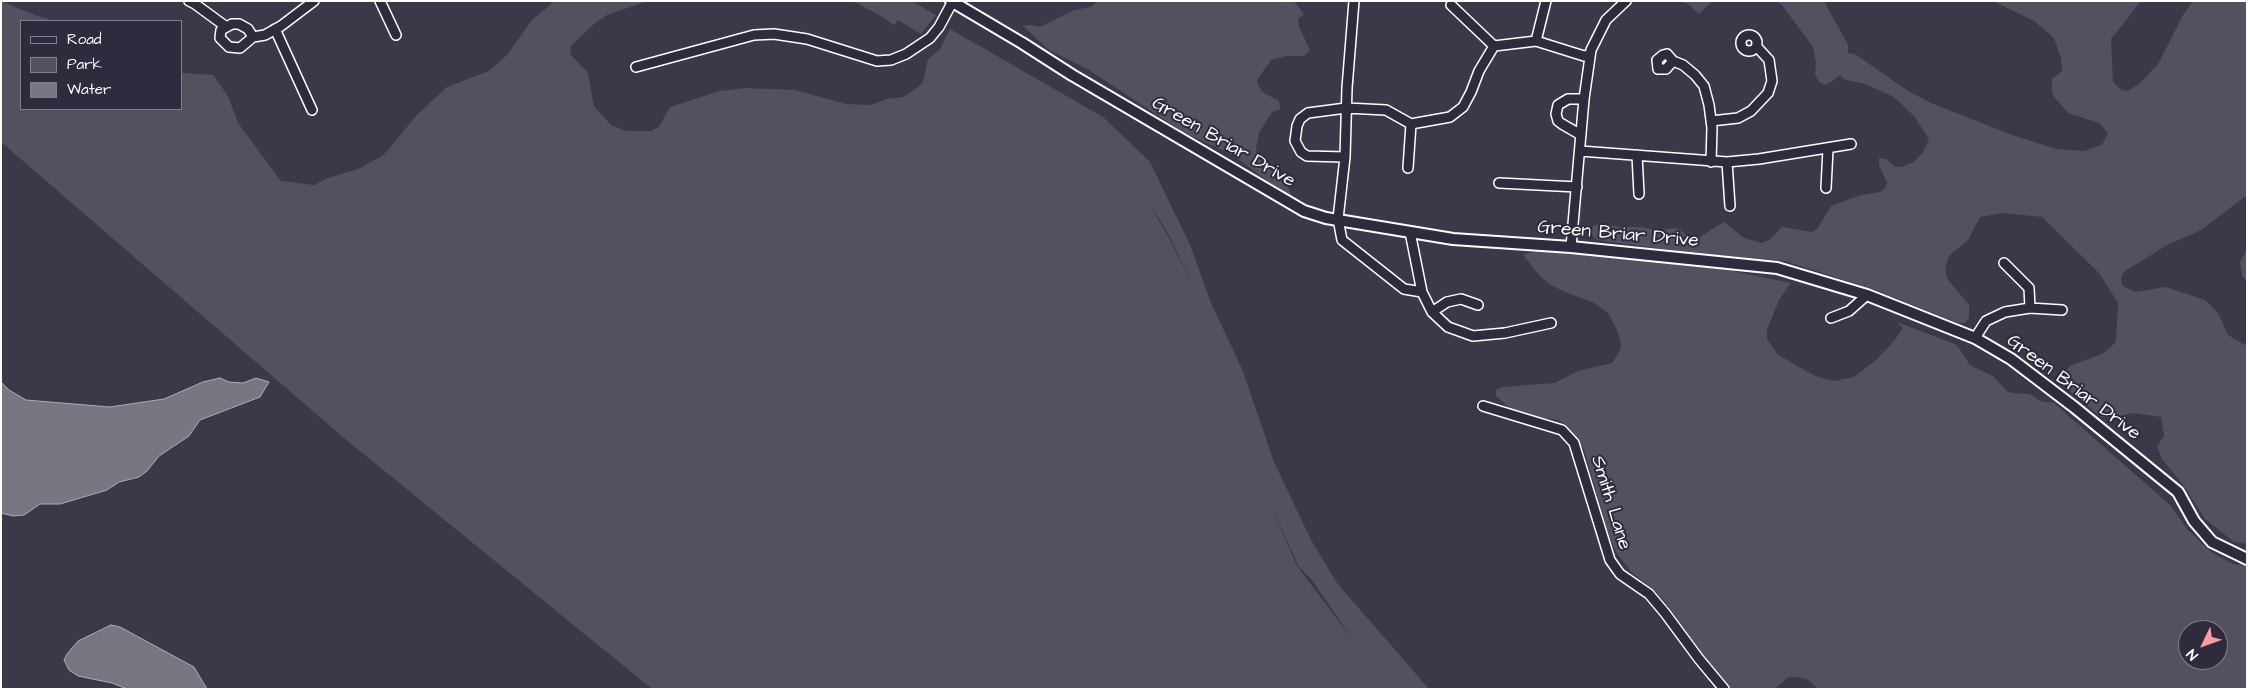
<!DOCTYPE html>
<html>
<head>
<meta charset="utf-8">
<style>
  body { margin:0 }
  #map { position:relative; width:2248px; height:690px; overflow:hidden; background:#3c3749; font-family:"Architects Daughter",sans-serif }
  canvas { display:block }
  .frame { position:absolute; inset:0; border:2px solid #fff; pointer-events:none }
  .legend { position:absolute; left:20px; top:20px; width:162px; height:90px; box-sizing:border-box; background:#2f2a3d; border:1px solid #827f8b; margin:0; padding:6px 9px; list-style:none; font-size:15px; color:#fff }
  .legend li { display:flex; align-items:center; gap:10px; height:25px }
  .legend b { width:25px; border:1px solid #827f8b }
  .north { position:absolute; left:2178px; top:620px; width:50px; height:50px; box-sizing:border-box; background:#2f2a3d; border:1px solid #827f8b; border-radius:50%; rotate:228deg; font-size:14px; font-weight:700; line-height:20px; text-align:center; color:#fff }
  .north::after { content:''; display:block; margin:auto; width:18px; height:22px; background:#ff9aa2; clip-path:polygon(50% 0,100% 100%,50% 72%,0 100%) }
</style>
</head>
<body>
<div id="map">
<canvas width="2248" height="690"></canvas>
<div class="frame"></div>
<ul class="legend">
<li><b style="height:6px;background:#2f2a3d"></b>Road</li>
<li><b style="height:14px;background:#555060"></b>Park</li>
<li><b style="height:14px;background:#797682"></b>Water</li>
</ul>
<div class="north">N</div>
</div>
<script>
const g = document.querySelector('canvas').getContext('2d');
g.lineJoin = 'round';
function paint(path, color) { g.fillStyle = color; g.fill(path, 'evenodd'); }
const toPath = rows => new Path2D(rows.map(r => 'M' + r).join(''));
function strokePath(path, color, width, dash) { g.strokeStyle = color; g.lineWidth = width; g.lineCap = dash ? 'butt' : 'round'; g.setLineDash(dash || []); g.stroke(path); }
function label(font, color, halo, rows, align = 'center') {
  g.font = font + ' "Architects Daughter",sans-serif'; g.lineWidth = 4; g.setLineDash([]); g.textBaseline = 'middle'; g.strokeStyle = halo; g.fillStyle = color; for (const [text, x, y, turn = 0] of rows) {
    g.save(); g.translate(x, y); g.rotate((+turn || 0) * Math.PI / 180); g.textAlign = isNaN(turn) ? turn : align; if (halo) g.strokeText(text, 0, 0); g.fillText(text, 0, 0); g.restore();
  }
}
paint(toPath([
  [1,1,37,16,56,21,21,21,21,109,181,109,181,73,213,75,228,96,238,123,281,181,314,185,328,178,358,169,382,156,388,150,416,116,447,87,489,71,508,54,532,20,555,1,647,1,607,15,594,24,571,46,570,54,588,73,594,106,611,125,626,131,651,131,659,127,670,107,720,91,744,88,795,90,846,104,871,105,887,99,903,97,917,88,923,82,928,59,940,49,950,29,1103,117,1150,162,1190,245,1211,303,1242,369,1274,462,1311,540,1337,583,1429,689,652,689,344,438,1,142],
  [1147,201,1167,231,1194,287,1167,234],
  [1265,493,1299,567,1311,579,1353,640,1297,566],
  [853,1,912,1,936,15,921,34,898,20,894,25,881,16],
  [1097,1,1294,1,1304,14,1298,19,1299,27,1310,50,1304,56,1287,56,1271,60,1257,80,1259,87,1264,93,1279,101,1280,109,1272,112,1259,133,1256,149,1257,157,1288,187,1291,194,1283,193,1233,155,1183,132,1089,70,1049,50,1023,26,1031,25,1040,27,1074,10,1091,7],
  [1676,1,1712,1,1699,14,1687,3],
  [1777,1,1824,1,1848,45,1848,53,1855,54,1908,91,1931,103,2012,135,2057,149,2084,151,2102,145,2108,133,2099,123,2068,113,2055,98,2052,93,2052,79,2062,71,2061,58,2054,38,2034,21,1993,1,2141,1,2111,39,2113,82,2121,90,2127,91,2139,84,2158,64,2183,15,2193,1,2247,1,2247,195,2201,230,2167,245,2127,270,2122,274,2121,280,2123,286,2135,292,2166,287,2205,300,2218,313,2228,335,2247,346,2247,544,2234,542,2205,519,2184,486,2162,459,2157,446,2164,436,2161,417,2133,413,2114,418,2101,417,2071,392,2058,377,2072,365,2102,354,2112,346,2116,341,2118,303,2099,273,2042,217,2003,213,1980,217,1968,240,1949,256,1945,269,1948,280,1969,305,1969,318,1965,323,1958,323,1873,289,1785,261,1700,254,1597,240,1592,235,1591,229,1595,225,1601,224,1620,227,1639,227,1658,230,1677,228,1692,239,1698,238,1724,222,1744,238,1762,243,1769,240,1782,227,1812,232,1817,229,1831,206,1861,195,1880,192,1885,188,1887,183,1879,165,1879,158,1886,159,1895,167,1901,167,1914,162,1923,152,1929,139,1914,116,1894,97,1865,84,1843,79,1841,75,1826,85,1819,82,1815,74,1816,63,1813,47,1782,5],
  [2247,249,2247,281,2242,276,2240,262],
  [1542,251,1622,257,1728,270,1791,283,1779,300,1767,330,1767,339,1777,354,1815,376,1834,381,1854,377,1876,360,1894,341,1903,328,1897,322,1957,345,1970,365,1993,376,2006,390,2011,393,2030,394,2040,401,2054,403,2170,505,2188,530,2211,552,2233,564,2247,565,2247,689,1818,689,1807,679,1793,677,1787,678,1775,689,1731,689,1708,661,1666,603,1653,589,1632,573,1616,552,1607,530,1584,449,1564,424,1558,420,1522,415,1513,411,1496,396,1496,390,1502,387,1555,383,1578,371,1612,363,1619,352,1621,345,1618,332,1608,313,1594,303,1563,291,1551,285,1540,276,1523,255,1529,253],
  [2188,630,2218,630,2218,660,2188,660]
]), '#555060');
const water = toPath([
  [220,378,229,382,243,383,256,378,269,382,260,397,200,420,189,436,159,456,147,471,139,477,119,482,107,490,60,504,40,504,24,515,13,516,1,513,1,382,9,390,26,400,110,407,164,399,203,382,220,378],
  [111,625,120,627,194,667,207,689,127,689,112,683,78,676,69,670,64,660,67,654,78,641,111,625]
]);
paint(water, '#797682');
strokePath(water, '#afadb4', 1);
const minor = toPath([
  [189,1,195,4,225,26],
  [380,1,396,35],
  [1354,1,1347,88,1345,157,1338,219,1342,240,1404,289,1422,292],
  [1451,5,1494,46,1536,41,1584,56,1590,55],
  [275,29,312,110],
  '1741 43a8 8 0 1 1 16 0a8 8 0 1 1-16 0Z',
  [253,37,248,29,239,24,232,24,221,30,220,38,229,47,240,48,253,37,265,35,281,26,314,1],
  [1536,41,1546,1],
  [1667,54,1673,61,1666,69,1658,69,1657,60,1663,55,1667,54],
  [1673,61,1683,65,1695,75,1704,86,1709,105,1712,128,1711,162],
  [636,67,754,35,774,34,807,39,877,61,891,60,906,54,930,38,939,27,953,1],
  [1711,121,1738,118,1751,111,1768,93,1772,81,1769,60,1757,47],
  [1581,135,1562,124,1558,121,1556,114,1558,105,1568,99,1584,99],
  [1580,151,1727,162,1759,159,1851,144],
  [1637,155,1639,194],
  [1345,157,1307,156,1301,152,1295,141,1297,126,1300,119,1308,113,1346,108,1386,110,1411,124,1450,117,1463,107,1471,92,1479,71,1494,46],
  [1727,162,1730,206],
  [1408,168,1411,124],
  [1499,183,1577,187],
  [1826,188,1828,149],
  [1410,232,1422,292,1432,312,1448,327,1473,336,1505,333,1551,323],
  [1571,247,1584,99,1591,50,1606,20,1626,1],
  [2004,263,2029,288,2030,308],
  [1432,312,1447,302,1461,299,1478,305],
  [1831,318,1849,311,1867,295],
  [1975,338,1986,321,2005,312,2030,308,2062,310],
  [1483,406,1562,430,1574,443,1610,560,1620,574,1649,594,1665,613,1699,659,1724,689]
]);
const tertiary = toPath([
  [951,1,1022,43,1072,75,1304,211,1326,218,1453,239,1571,247,1777,268,1867,295,1975,338,2011,359,2074,407,2178,492,2194,521,2212,542,2247,559]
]);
strokePath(minor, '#fff', 12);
strokePath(tertiary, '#fff', 14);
strokePath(minor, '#2f2a3d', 9);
strokePath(tertiary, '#2f2a3d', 10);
label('19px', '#fff', '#2f2a3d', [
  ["Green Briar Drive",1223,143,30],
  ["Green Briar Drive",1618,235,5],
  ["Green Briar Drive",2073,388,37],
  ["Smith Lane",1610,503,73]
]);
</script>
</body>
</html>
